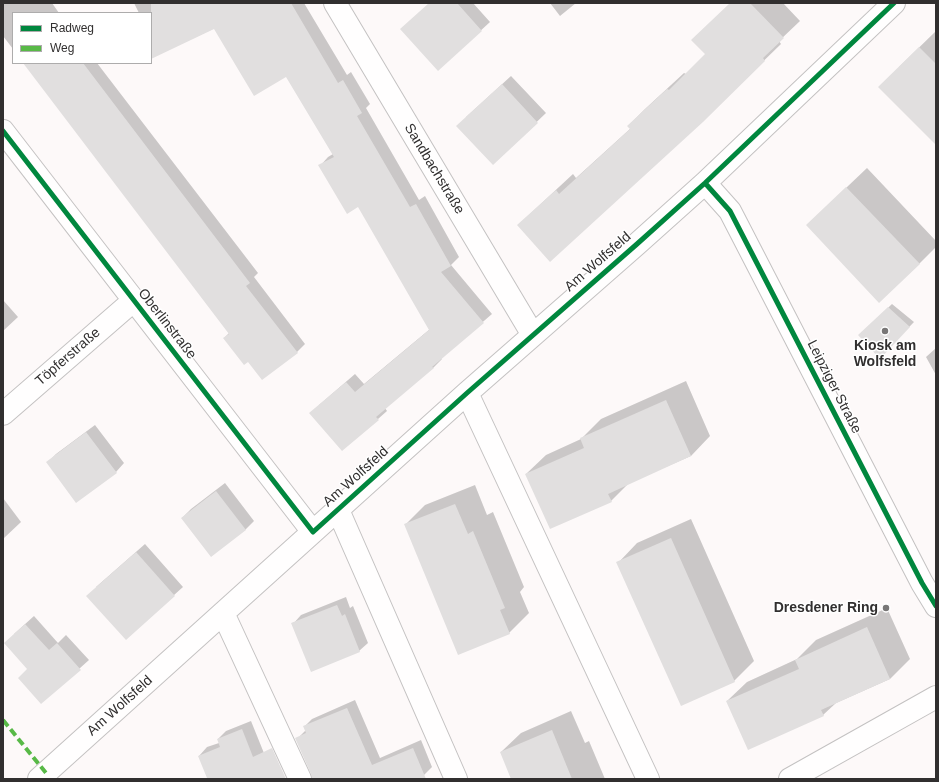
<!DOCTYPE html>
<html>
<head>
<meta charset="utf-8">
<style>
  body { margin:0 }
  #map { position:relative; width:939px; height:782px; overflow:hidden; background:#fdf9f9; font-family:Arial,sans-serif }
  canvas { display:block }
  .frame { position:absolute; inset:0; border:4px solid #312f2f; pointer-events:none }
  .legend { position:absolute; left:12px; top:12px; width:140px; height:52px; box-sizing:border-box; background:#fff; border:1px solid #adacac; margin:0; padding:5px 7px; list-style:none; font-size:12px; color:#312f2f }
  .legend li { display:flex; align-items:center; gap:8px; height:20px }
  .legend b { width:20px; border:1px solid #adacac }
</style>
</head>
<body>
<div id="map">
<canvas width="939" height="782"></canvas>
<div class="frame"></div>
<ul class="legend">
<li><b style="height:5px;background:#00873e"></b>Radweg</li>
<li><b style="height:5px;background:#58b947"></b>Weg</li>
</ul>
</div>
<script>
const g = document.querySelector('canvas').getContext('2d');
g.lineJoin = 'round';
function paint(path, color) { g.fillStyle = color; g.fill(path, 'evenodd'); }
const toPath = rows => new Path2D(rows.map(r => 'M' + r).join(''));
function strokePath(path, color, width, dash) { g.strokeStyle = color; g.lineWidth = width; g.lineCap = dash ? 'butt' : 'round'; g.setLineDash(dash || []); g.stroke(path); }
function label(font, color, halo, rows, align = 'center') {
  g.font = font + ' Arial,sans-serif'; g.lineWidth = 3; g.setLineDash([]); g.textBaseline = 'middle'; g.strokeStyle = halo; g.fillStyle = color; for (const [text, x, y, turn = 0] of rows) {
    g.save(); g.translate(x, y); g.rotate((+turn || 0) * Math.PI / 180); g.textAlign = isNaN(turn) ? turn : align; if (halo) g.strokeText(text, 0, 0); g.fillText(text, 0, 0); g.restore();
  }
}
paint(toPath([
  [3,3,52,3,59,13,13,13,13,49,3,36],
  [134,3,304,3,347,75,351,72,370,104,366,108,419,200,425,196,459,257,451,265,492,314,441,358,442,359,433,368,385,408,387,411,378,419,319,405,355,374,364,384,430,329,359,206,320,166,328,157,333,154,287,75,215,28,151,58,151,13,139,13],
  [429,3,473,3,490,22,438,70],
  [550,3,576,3,560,16],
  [731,3,783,3,800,21,779,41,781,44,702,121,518,225,573,174,576,178,631,128,628,126,645,109,684,73,686,74,706,54],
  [936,31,936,143,899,67],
  [24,63,97,63,258,273,254,277,305,344,297,352,248,361,224,338,229,333],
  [511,76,546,113,493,164,466,117],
  [867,168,936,241,936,247,919,264,827,206],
  [3,300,18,317,3,331],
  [892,304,914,322,880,357,864,331],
  [936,348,936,375,926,357],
  [686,381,710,436,691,456,629,483,611,501,526,474,546,455,581,439,601,419],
  [95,425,124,463,116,472,47,463,56,454],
  [225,483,254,521,245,530,182,518,191,509],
  [475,485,487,515,493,512,524,587,520,592,529,613,509,633,405,525,425,505],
  [3,498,21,522,3,539],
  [691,519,754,661,734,681,618,563,637,543],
  [145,544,183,587,126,638,96,587],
  [346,597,350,608,353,606,368,643,359,651,293,624,301,615],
  [887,608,910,659,890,679,836,703,823,715,727,701,747,682,797,659,816,640],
  [34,616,58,643,66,635,89,660,41,703,14,634],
  [355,700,380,758,421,740,432,767,424,775,415,779,325,779,298,738,306,730,304,727,312,719],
  [571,711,585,743,589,741,605,779,512,779,501,752,521,733],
  [251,721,272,773,266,779,208,779,199,756,207,747,219,743,218,739,226,731]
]), '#0003');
paint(toPath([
  [151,3,291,3,338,83,343,80,362,113,357,116,410,207,416,204,451,266,441,272,484,323,432,367,434,368,376,417,379,420,342,451,309,413,346,382,355,392,429,330,358,207,347,214,318,165,334,157,286,77,254,96,214,29,151,59],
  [429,3,457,3,482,31,438,71,400,29],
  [730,3,750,3,784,38,763,58,765,61,703,122,550,262,517,225,556,190,559,194,630,129,627,126,667,89,669,90,705,54,691,40],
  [919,47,936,64,936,145,878,87],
  [23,63,83,63,250,283,246,286,298,353,262,380,248,362,244,365,223,338,229,334],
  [502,84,538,123,493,165,456,126],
  [846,187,920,264,879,303,806,225],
  [888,307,910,327,880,359,858,335],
  [666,400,691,456,608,494,612,502,550,529,525,474,584,448,580,438],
  [86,432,117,473,76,503,46,462],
  [216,491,246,530,211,557,181,518],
  [455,504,468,534,473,531,505,608,500,610,510,634,458,655,404,524],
  [671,538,735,682,681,706,616,562],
  [136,552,175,596,126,640,86,596],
  [337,605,342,616,345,614,360,652,311,672,291,623],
  [25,624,49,650,57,643,81,670,41,704,18,678,27,669,4,643],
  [867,627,890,679,821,710,824,716,748,750,726,701,799,669,795,660],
  [347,708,372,765,413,748,426,779,312,779,311,774,295,738,306,733,303,726],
  [242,729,253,757,272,748,286,779,204,779,207,778,198,756,220,747,217,739],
  [552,730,572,779,511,779,500,752]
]), '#e1dfdf');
const minor = toPath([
  [335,3,533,335],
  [3,131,313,532],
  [705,183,730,211,922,583,936,606],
  [467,393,648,779],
  [3,414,133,301],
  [338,510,456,779],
  [223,613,300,779],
  [39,779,467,393,637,244,705,183,894,3],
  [790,779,936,697]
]);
strokePath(minor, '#c4c2c2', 24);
strokePath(minor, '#fffefe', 22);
strokePath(toPath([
  [3,720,46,773]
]), '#58b947', 4, [8, 4]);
strokePath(toPath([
  [3,131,313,532,467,393,637,244,705,183,894,3],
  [705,183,730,211,922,583,936,606]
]), '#00873e', 5);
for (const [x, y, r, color] of [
  [885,331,4,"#787676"],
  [886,608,4,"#787676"]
]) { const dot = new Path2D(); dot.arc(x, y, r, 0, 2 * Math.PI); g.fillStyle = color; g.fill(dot); strokePath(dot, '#fff', 1.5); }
label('14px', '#312f2f', '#fff', [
  ["Sandbachstraße",434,169,59],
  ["Am Wolfsfeld",598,262,-41],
  ["Oberlinstraße",167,324,52],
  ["Töpferstraße",68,357,-41],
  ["Leipziger Straße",834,387,63],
  ["Am Wolfsfeld",356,477,-42],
  ["Am Wolfsfeld",120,706,-42]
]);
label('bold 14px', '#312f2f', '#fff', [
  ["Kiosk am",885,346],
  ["Wolfsfeld",885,362],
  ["Dresdener Ring",878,608,"right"]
]);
</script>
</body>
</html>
